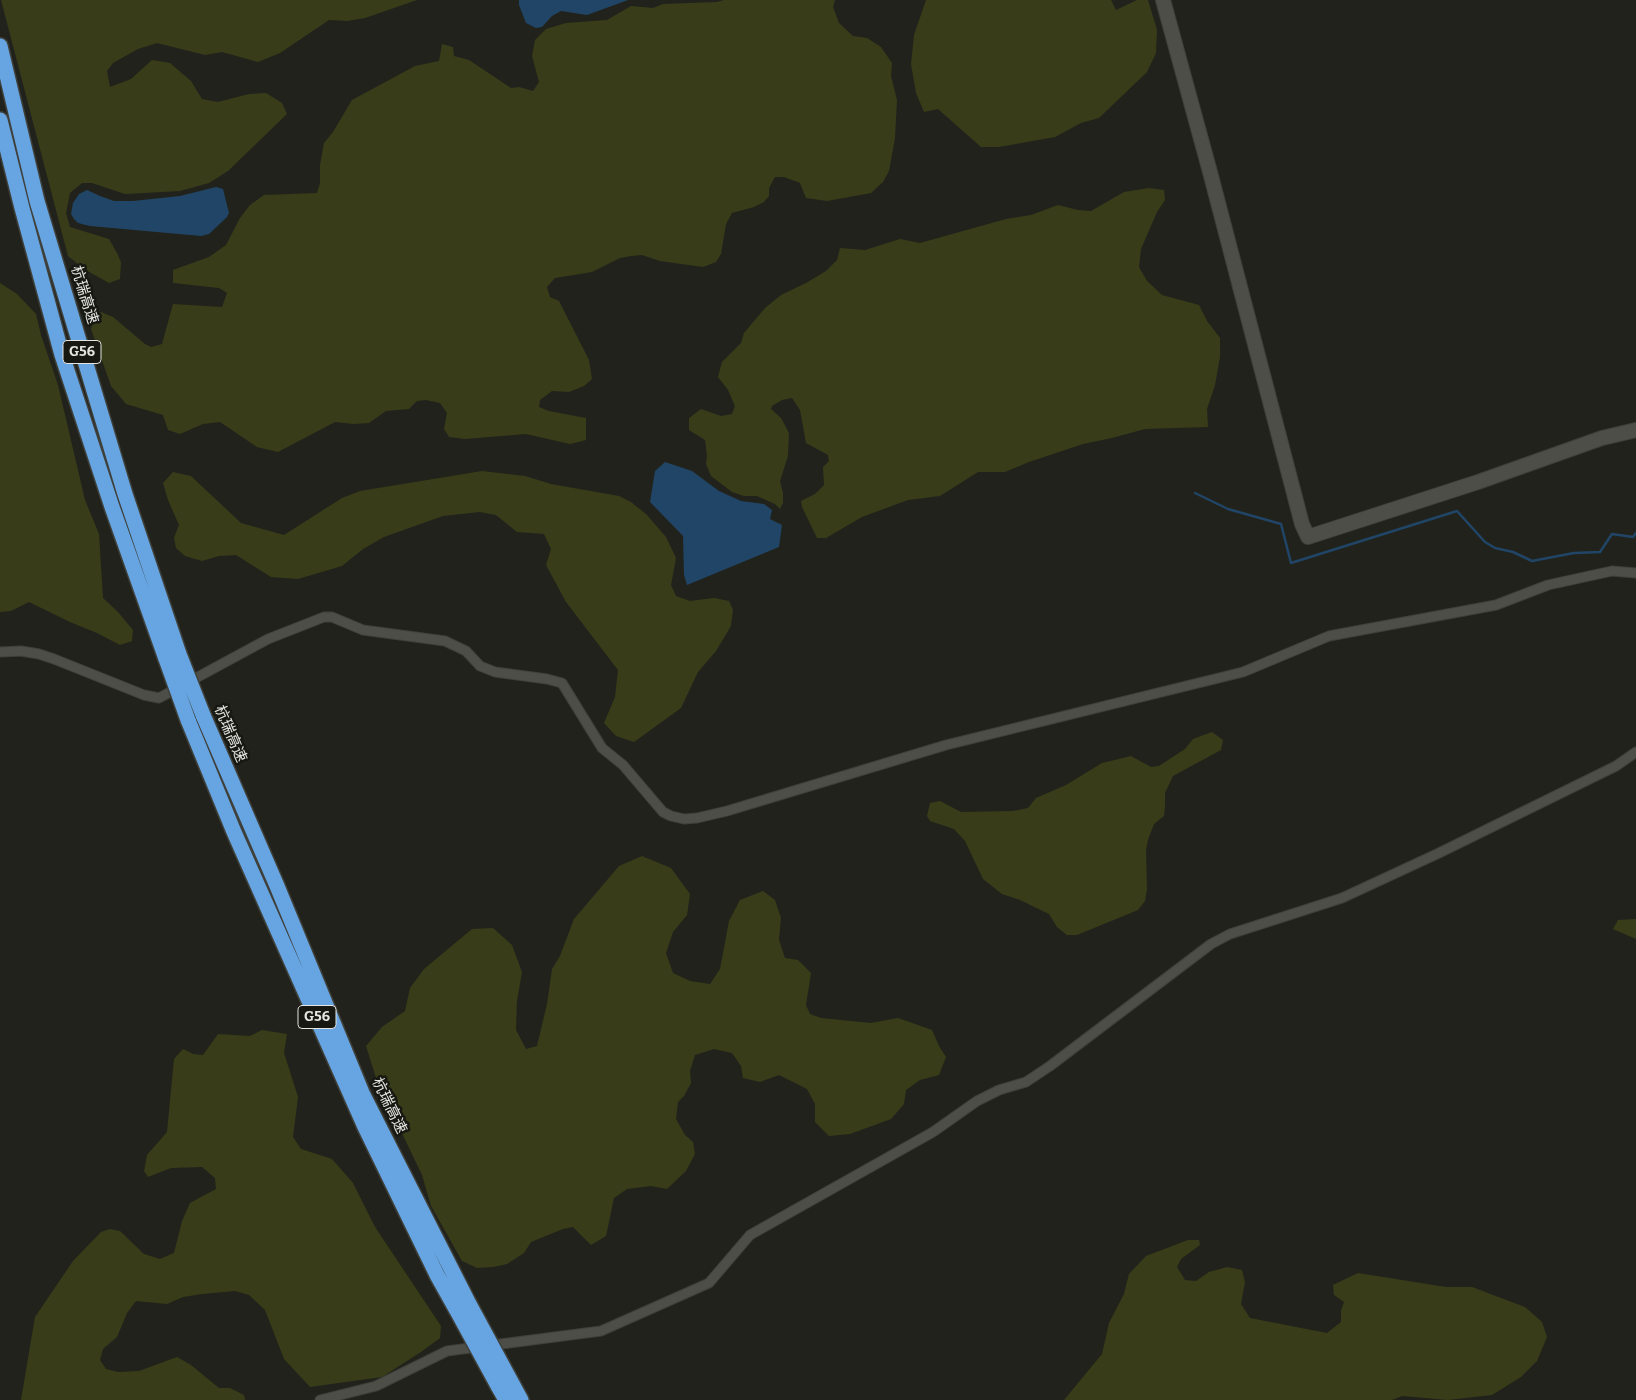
<!DOCTYPE html>
<html>
<head>
<meta charset="utf-8">
<style>
  body { margin:0 }
  canvas { display:block; background:#21221b }
</style>
</head>
<body>
<canvas width="1636" height="1400"></canvas>
<script>
const g = document.querySelector('canvas').getContext('2d');
g.lineJoin = 'round';
function paint(path, color) { g.fillStyle = color; g.fill(path, 'evenodd'); }
const toPath = rows => new Path2D(rows.map(r => 'M' + r).join(''));
function strokePath(path, color, width, dash) { g.strokeStyle = color; g.lineWidth = width; g.lineCap = dash ? 'butt' : 'round'; g.setLineDash(dash || []); g.stroke(path); }
function label(font, color, halo, rows, align = 'center') {
  g.font = font + ' Bitter,"Noto Sans SC",serif'; g.lineWidth = 5; g.setLineDash([]); g.textBaseline = 'middle'; g.strokeStyle = halo; g.fillStyle = color; for (const [text, x, y, turn = 0] of rows) {
    g.save(); g.translate(x, y); g.rotate((+turn || 0) * Math.PI / 180); g.textAlign = isNaN(turn) ? turn : align; if (halo) g.strokeText(text, 0, 0); g.fillText(text, 0, 0); g.restore();
  }
}
paint(toPath([
  [1,0,417,0,365,18,347,21,329,20,280,53,258,62,222,52,205,55,157,43,138,49,113,63,107,71,110,87,131,79,152,60,170,63,191,81,202,99,218,102,249,94,266,93,282,103,287,114,228,171,209,183,180,191,125,194,92,183,82,183,70,193,66,213,70,227,109,239,117,253,121,262,120,279,109,283,84,269,68,256],
  [724,0,835,0,833,7,839,23,853,36,867,38,881,47,892,63,891,76,897,100,895,138,889,171,883,182,871,193,827,201,806,198,800,183,784,177,775,177,769,188,769,196,764,202,754,207,732,213,726,224,721,254,716,262,703,267,660,261,642,255,631,256,620,258,592,272,555,278,547,287,550,297,559,301,589,360,592,379,584,386,569,392,552,391,540,400,539,407,549,411,586,418,586,440,570,444,526,434,465,439,449,437,444,429,447,413,440,403,426,400,417,401,409,409,386,411,369,423,354,424,335,422,278,452,257,447,220,422,203,424,180,434,168,430,163,415,126,404,111,386,91,329,94,318,101,312,113,317,145,344,151,347,162,344,173,304,222,307,227,293,219,288,173,283,173,270,209,257,226,245,240,218,250,205,264,195,317,193,320,183,320,165,324,143,333,132,352,100,415,66,439,61,442,44,453,47,454,56,469,60,511,88,519,87,533,91,539,82,532,56,535,40,546,29,566,23,607,20,631,6,653,8,663,4,717,2],
  [926,0,1111,0,1116,10,1137,0,1148,0,1157,30,1156,53,1147,72,1099,118,1081,123,1055,137,999,147,981,147,938,109,924,112,916,93,911,64,914,35],
  [1149,188,1164,190,1165,200,1157,212,1141,249,1139,267,1147,281,1162,295,1199,305,1207,321,1220,338,1220,357,1215,385,1207,409,1208,427,1145,429,1112,438,1083,444,1029,462,1005,472,978,472,940,496,908,500,862,517,826,538,817,538,802,507,801,501,815,494,824,485,823,467,829,461,828,455,806,443,800,410,792,398,782,400,772,406,771,409,781,418,789,433,788,456,780,481,783,493,783,503,780,509,775,504,757,496,744,496,732,492,711,476,706,464,707,456,705,440,689,430,689,418,701,409,721,416,732,414,735,406,728,390,718,377,722,362,741,343,744,333,765,308,781,295,806,283,826,271,837,260,840,248,865,250,900,239,920,243,1006,219,1031,215,1058,205,1078,210,1091,211,1124,192],
  [0,283,17,294,36,314,41,335,58,385,85,500,99,534,103,598,118,612,133,630,132,641,120,645,97,633,70,622,29,602,11,611,0,612],
  [482,471,525,476,551,484,619,496,631,502,647,515,666,537,676,558,671,585,676,596,690,601,714,598,729,601,733,610,731,626,716,651,698,672,681,708,634,742,616,736,604,723,615,697,618,670,566,602,546,565,551,549,544,534,517,532,496,515,480,512,443,516,384,537,363,549,342,566,298,579,271,577,236,555,219,556,202,561,185,556,176,548,174,538,179,525,168,500,163,483,173,472,191,476,241,523,284,535,342,498,360,491],
  [1212,732,1223,740,1221,750,1173,776,1165,793,1165,807,1164,816,1154,824,1148,840,1146,850,1147,889,1145,901,1138,910,1077,935,1067,935,1057,927,1049,914,1020,900,1002,894,983,879,965,841,954,829,930,821,927,816,930,803,940,801,961,812,1013,811,1028,808,1036,798,1066,785,1102,763,1131,756,1151,767,1159,766,1185,749,1193,739],
  [642,856,671,868,690,894,687,915,673,932,666,953,673,973,690,981,710,984,720,969,729,921,740,900,763,891,775,900,781,918,779,940,785,958,798,960,811,973,806,1005,810,1014,821,1018,871,1023,898,1018,932,1030,939,1046,946,1057,939,1075,920,1080,906,1090,904,1104,891,1119,850,1134,829,1136,815,1122,815,1104,807,1089,779,1075,760,1082,743,1078,741,1066,732,1053,714,1049,695,1055,690,1071,691,1083,684,1096,678,1102,676,1119,685,1135,693,1142,695,1154,686,1171,667,1189,651,1186,627,1189,614,1198,606,1236,591,1245,573,1227,563,1229,531,1242,524,1253,507,1264,493,1267,477,1268,462,1261,431,1206,422,1175,377,1081,366,1046,382,1027,405,1011,410,988,424,969,472,929,493,928,512,945,522,972,517,1001,516,1030,526,1049,537,1046,547,1004,552,969,560,956,574,919,619,866],
  [1636,919,1636,939,1613,929,1618,920],
  [262,1030,287,1034,284,1053,298,1097,293,1137,301,1149,332,1159,353,1183,375,1227,441,1326,440,1338,421,1352,382,1377,310,1387,284,1359,265,1310,249,1295,235,1291,202,1294,183,1297,167,1304,136,1301,127,1313,117,1337,103,1349,100,1360,106,1369,118,1372,139,1371,177,1357,191,1365,219,1388,230,1388,244,1395,245,1400,21,1400,35,1317,73,1261,101,1232,110,1229,120,1231,144,1254,160,1259,174,1253,182,1221,190,1203,216,1189,215,1178,202,1167,171,1168,148,1177,144,1171,147,1155,167,1132,174,1059,183,1049,193,1054,203,1055,218,1034,250,1036],
  [1188,1240,1199,1240,1200,1245,1181,1259,1177,1267,1185,1280,1196,1281,1209,1272,1227,1267,1242,1270,1245,1282,1241,1304,1250,1318,1327,1333,1341,1322,1341,1311,1344,1302,1334,1295,1333,1285,1358,1273,1446,1287,1472,1287,1525,1307,1542,1322,1547,1337,1537,1361,1521,1377,1492,1395,1448,1400,1402,1396,1392,1400,1064,1400,1102,1354,1109,1323,1124,1294,1129,1274,1146,1256]
]), '#383c18');
paint(toPath([
  [519,0,628,0,587,15,561,11,552,16,542,27,536,28,526,23,519,5],
  [216,187,223,189,229,213,227,217,209,234,201,236,90,226,78,223,74,219,71,214,73,203,79,194,87,190,100,196,114,201,133,201,180,196],
  [665,462,692,471,719,491,741,501,764,504,772,510,770,519,782,525,779,547,687,585,684,575,683,536,650,502,655,471]
]), '#204566');
strokePath(toPath([
  [1195,493,1228,509,1281,524,1291,563,1457,511,1485,542,1495,548,1513,552,1532,561,1574,553,1600,552,1612,534,1633,537,1636,533]
]), '#204566', 2.5);
const street = toPath([
  [0,652,21,651,39,654,54,659,144,695,159,698,268,639,324,617,332,617,363,630,445,641,466,651,480,666,495,672,547,679,562,683,602,748,623,765,663,812,671,816,684,819,697,818,727,811,946,745,1243,672,1329,636,1496,605,1548,585,1612,571,1636,573],
  [320,1400,376,1386,447,1351,601,1331,709,1283,750,1235,933,1132,977,1101,999,1090,1026,1082,1050,1066,1211,944,1230,934,1342,898,1439,853,1616,766,1636,752]
]);
const secondary = toPath([
  [1163,0,1210,172,1302,524,1308,537,1478,482,1602,438,1636,430]
]);
const highway = toPath([
  [0,46,37,201,125,494,179,654],
  [0,120,22,208,62,355,112,507,166,659],
  [203,715,277,886,363,1095,467,1300],
  [188,720,234,832,365,1127,437,1275,456,1309],
  [508,1376,521,1400],
  [498,1386,506,1400]
]);
strokePath(street, '#3f403b', 11);
strokePath(secondary, '#3f403b', 16);
strokePath(highway, '#3f403b', 18);
strokePath(street, '#4d4e47', 9);
strokePath(secondary, '#4d4e47', 14);
strokePath(highway, '#66a5e1', 15);
const highwayBridge = toPath([
  [179,654,203,715],
  [166,659,188,720],
  [467,1300,508,1376],
  [456,1309,498,1386]
]);
strokePath(highwayBridge, '#3f403b', 18, []);
strokePath(highwayBridge, '#66a5e1', 15);
for (const [x, y, w] of [
  [82,352,38],
  [317,1017,38]
]) { const box = new Path2D(); box.roundRect(x - w / 2, y - 11.5, w, 23, 4); g.fillStyle = '#171812'; g.fill(box); strokePath(box, '#e5e6e2', 1); }
label('bold 14px', '#e5e6e2', null, [
  ["G56",82,352],
  ["G56",317,1017]
]);
label('15px', '#e5e6e2', '#171812', [
  ["杭瑞高速",84,295,73],
  ["杭瑞高速",230,734,67],
  ["杭瑞高速",389,1106,64]
]);
</script>
</body>
</html>
